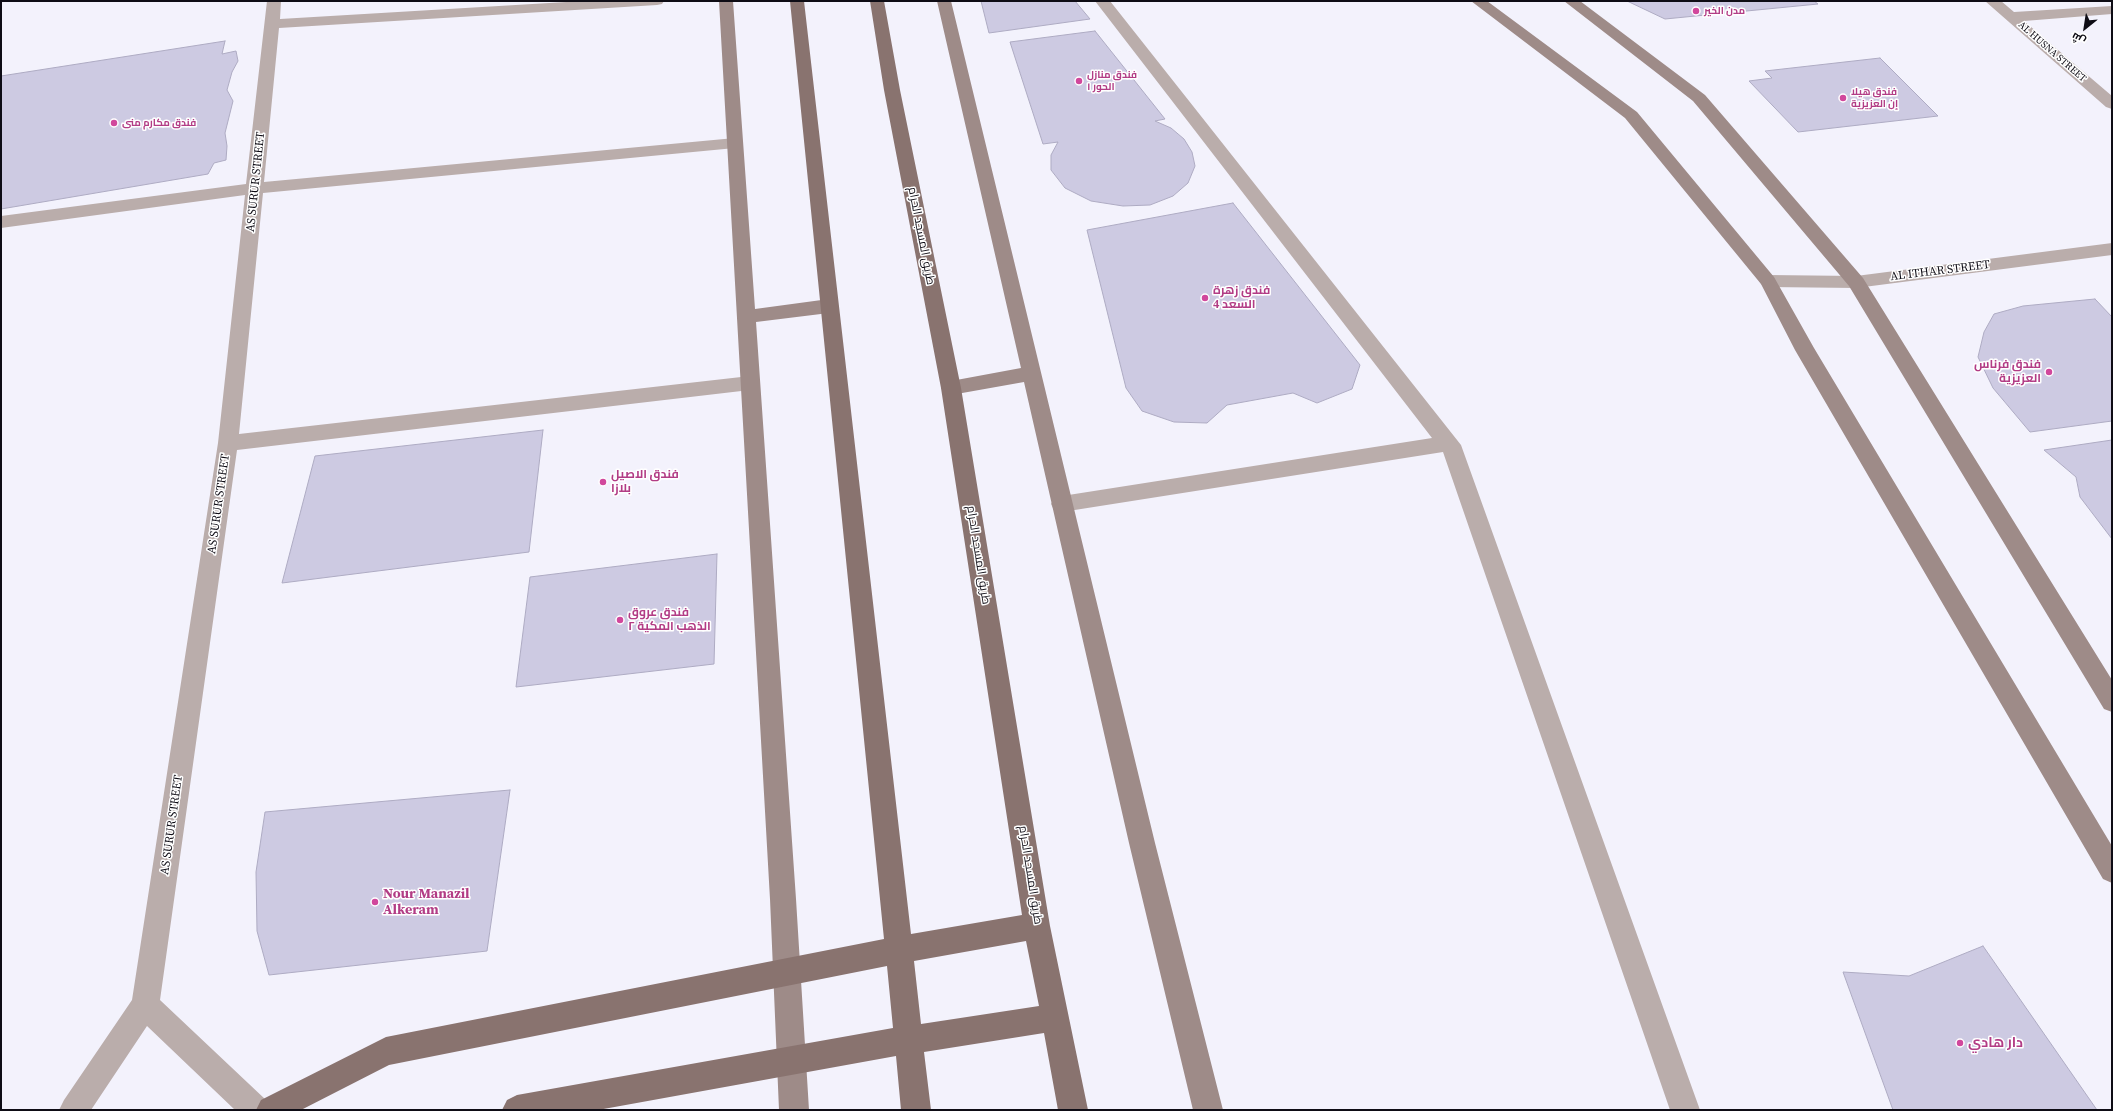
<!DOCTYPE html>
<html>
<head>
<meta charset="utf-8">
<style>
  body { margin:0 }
  #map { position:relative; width:2113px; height:1111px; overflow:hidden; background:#f3f2fc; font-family:"Source Serif 4",Cairo,serif }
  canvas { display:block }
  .frame { position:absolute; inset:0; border:2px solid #0e0c15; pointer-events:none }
  .north { position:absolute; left:2065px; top:8px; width:40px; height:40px; -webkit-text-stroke:3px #fff; paint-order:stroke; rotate:210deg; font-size:11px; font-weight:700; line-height:16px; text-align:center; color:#0e0c15 }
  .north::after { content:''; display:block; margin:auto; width:14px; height:18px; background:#0e0c15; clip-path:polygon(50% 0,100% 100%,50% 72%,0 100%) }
</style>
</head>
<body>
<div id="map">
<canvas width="2113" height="1111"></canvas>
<div class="frame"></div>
<div class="north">ش</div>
</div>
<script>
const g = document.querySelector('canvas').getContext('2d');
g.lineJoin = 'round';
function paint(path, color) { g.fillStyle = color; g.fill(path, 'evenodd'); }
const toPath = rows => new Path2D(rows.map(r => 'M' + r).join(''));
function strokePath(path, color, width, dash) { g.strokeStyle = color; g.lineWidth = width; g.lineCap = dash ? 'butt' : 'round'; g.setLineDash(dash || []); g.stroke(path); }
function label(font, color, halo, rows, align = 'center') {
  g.font = font + ' "Source Serif 4",Cairo,serif'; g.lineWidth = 3; g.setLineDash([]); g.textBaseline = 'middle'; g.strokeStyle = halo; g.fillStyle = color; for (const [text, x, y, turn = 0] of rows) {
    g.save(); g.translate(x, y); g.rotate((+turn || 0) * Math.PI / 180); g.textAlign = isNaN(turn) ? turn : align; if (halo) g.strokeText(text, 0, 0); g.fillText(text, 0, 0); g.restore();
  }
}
const building = toPath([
  [981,1,1075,1,1090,19,989,33,981,1],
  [1627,1,1814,1,1818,4,1665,19,1627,1],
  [1095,31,1165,119,1155,121,1171,128,1184,139,1192,152,1195,166,1188,183,1173,196,1150,205,1123,206,1091,201,1065,188,1051,170,1051,155,1058,142,1043,144,1010,42,1095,31],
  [225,41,222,54,236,51,238,61,232,72,227,90,233,101,225,133,227,146,226,160,214,163,208,174,1,209,1,76,225,41],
  [1880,58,1938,116,1798,132,1749,81,1772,78,1765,71,1880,58],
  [1233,203,1360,365,1352,389,1317,403,1293,393,1227,405,1207,423,1174,422,1142,411,1126,388,1087,230,1233,203],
  [2095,299,2112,317,2112,421,2030,432,1993,388,1978,357,1984,332,1994,314,2023,306,2095,299],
  [543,430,529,552,282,583,315,456,543,430],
  [2112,440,2112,539,2080,497,2076,477,2044,450,2112,440],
  [717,554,714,664,516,687,530,577,717,554],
  [510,790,487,951,269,975,257,931,256,872,265,812,510,790],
  [1983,946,2097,1110,1893,1110,1843,972,1909,976,1983,946]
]);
paint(building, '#cdcae2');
strokePath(building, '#aeabc3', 1);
paint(toPath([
  [267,1,281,1,280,19,583,1,664,1,662,4,657,5,279,28,264,182,735,138,741,139,743,143,741,147,735,148,263,193,239,434,750,376,757,378,760,383,757,388,750,390,237,450,160,1000,266,1100,271,1110,235,1110,147,1026,91,1110,59,1110,64,1100,132,1000,218,443,245,195,1,228,1,216,246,184,267,1],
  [1095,1,1110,1,1461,445,1700,1110,1670,1110,1443,452,1062,512,1054,510,1051,504,1054,498,1062,496,1432,438,1095,1],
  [1985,1,2001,1,2014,12,2112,6,2112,14,2024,21,2112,96,2112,109,2106,107,1985,1],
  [2112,243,2112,255,1856,288,1768,287,1762,285,1759,281,1762,277,1768,275,1856,276,2112,243]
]), '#baadab');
paint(toPath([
  [719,1,733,1,755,309,829,299,836,301,838,306,836,311,829,313,756,322,796,899,809,1110,779,1110,770,899,719,1],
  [937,1,951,1,1155,843,1223,1110,1193,1110,1129,843,1024,382,951,395,944,393,941,388,944,383,951,381,1021,368,937,1],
  [1471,1,1487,1,1637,112,1774,277,1814,348,2112,846,2112,883,2103,879,1795,350,1761,284,1625,118,1471,1],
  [1564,1,1580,1,1705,95,1863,278,2112,680,2112,712,2104,709,1849,286,1693,101,1564,1]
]), '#9e8b88');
paint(toPath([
  [790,1,804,1,911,934,1022,915,941,388,884,90,870,1,884,1,900,90,961,388,1050,926,1088,1110,1058,1110,1044,1033,924,1052,931,1110,901,1110,896,1056,598,1110,502,1110,507,1100,517,1095,893,1028,887,966,389,1065,301,1110,256,1110,261,1100,386,1037,884,939,790,1],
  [1026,941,1039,1006,921,1024,914,961,1026,941]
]), '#89736f');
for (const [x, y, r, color] of [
  [1696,11,4,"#d1479c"],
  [1079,81,4,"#d1479c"],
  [1843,98,4,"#d1479c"],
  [114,123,4,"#d1479c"],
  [1205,298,4,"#d1479c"],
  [2049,372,4,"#d1479c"],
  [603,482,4,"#d1479c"],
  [620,620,4,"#d1479c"],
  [375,902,4,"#d1479c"],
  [1960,1043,4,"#d1479c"]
]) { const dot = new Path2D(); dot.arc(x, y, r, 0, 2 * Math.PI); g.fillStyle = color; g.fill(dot); strokePath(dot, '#fff', 1.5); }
label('bold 10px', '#b23c85', '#fff', [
  ["مدن الخير",1704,11],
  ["فندق منازل",1087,75],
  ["الحور ١",1087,87],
  ["فندق هيلا",1851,92],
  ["إن العزيزية",1851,104],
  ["فندق مكارم منى",122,123]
], 'left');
label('10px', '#0e0c15', '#fff', [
  ["AL HUSNA STREET",2052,52,41]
]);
label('12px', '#0e0c15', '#fff', [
  ["AS SURUR STREET",256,182,-84],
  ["طريق المسجد الحرام",921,236,79],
  ["AL ITHAR STREET",1940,271,-7],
  ["AS SURUR STREET",219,504,-82],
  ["طريق المسجد الحرام",978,555,81],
  ["AS SURUR STREET",172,825,-82],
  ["طريق المسجد الحرام",1030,875,81]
]);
label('bold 12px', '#b23c85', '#fff', [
  ["فندق زهرة",1213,291],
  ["السعد 4",1213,305],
  ["فندق فرناس",2041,365,"right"],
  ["العزيزية",2041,379,"right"],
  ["فندق الاصيل",611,475],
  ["بلازا",611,489],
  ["فندق عروق",628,613],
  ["الذهب المكية ٢",628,627]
], 'left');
label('bold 14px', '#b23c85', '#fff', [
  ["Nour Manazil",383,894],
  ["Alkeram",383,910],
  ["دار هادي",1968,1043]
], 'left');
</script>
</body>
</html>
